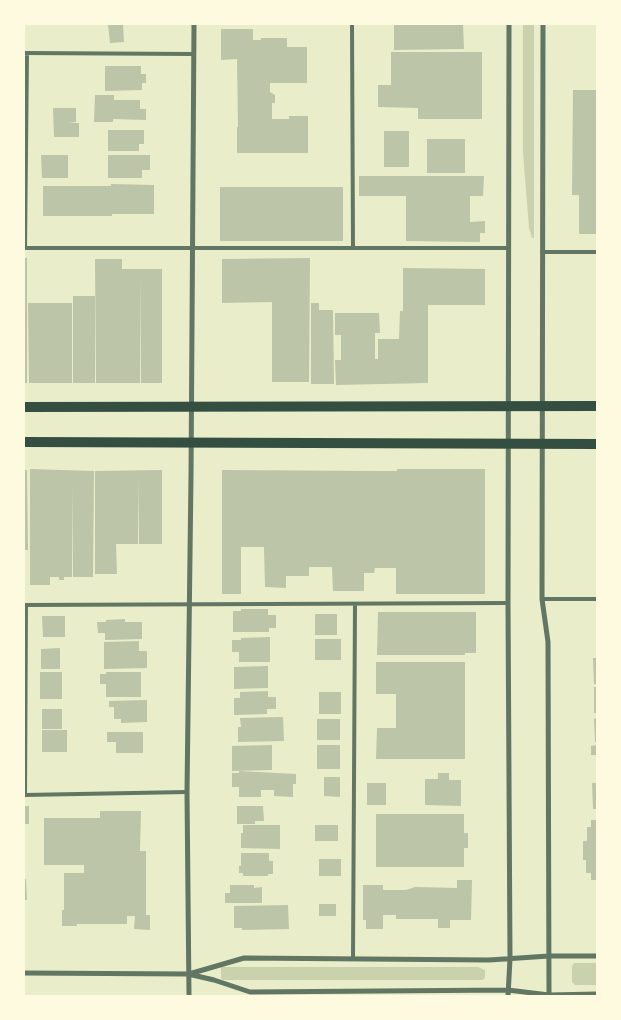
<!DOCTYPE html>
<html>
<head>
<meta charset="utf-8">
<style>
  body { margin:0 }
  #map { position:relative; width:621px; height:1020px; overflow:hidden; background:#e9edc9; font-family:Rubik,sans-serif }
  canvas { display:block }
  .frame { position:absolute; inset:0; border:25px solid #fefae0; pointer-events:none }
</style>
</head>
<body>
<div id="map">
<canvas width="621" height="1020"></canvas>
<div class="frame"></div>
</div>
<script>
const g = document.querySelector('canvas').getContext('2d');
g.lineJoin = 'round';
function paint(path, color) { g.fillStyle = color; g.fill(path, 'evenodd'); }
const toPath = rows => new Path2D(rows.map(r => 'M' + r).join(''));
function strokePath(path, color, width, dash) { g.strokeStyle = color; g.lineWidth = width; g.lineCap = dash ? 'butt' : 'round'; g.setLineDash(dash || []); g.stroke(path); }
paint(toPath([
  [523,24,534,24,534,238,532,238,529,228,523,153],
  [574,963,597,963,597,985,575,985,572,982,572,966],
  [221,967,478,967,485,970,485,978,482,980,223,980,221,979]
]), '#cad2ad');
paint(toPath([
  [108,24,123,24,124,42,110,43],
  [394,24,463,24,464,49,394,50],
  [221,29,253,29,253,40,261,40,261,38,287,38,287,47,307,47,307,83,270,83,270,92,275,95,275,103,272,103,272,119,289,119,289,116,308,116,308,153,237,153,237,127,238,127,237,59,221,60],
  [391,52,482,52,482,119,418,119,418,108,378,107,378,85,391,85],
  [105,66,141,66,141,74,146,74,146,83,142,83,142,90,105,91],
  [573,90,597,90,597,234,579,234,579,195,572,195],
  [95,95,114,95,114,100,140,100,140,109,146,109,146,120,113,119,113,122,94,122],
  [53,108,76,108,76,122,68,123,79,123,79,137,54,137],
  [108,130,144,130,144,144,139,144,139,151,108,151],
  [384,131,409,131,409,167,384,167],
  [427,139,465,139,465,173,427,173],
  [41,155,68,155,68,178,42,178],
  [108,155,150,155,150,170,142,170,142,178,108,178],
  [359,176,484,176,483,196,470,196,470,222,485,221,485,233,480,233,480,242,406,241,406,196,359,196],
  [111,184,154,185,154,214,112,214,112,216,43,216,43,186,111,186],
  [220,187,343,187,343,241,220,241],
  [24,258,27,258,27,383,24,383],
  [310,258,309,382,272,382,272,302,222,303,222,259],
  [95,259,122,259,122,269,162,269,162,383,141,383,140,272,140,383,96,383],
  [403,268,485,269,485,305,428,305,428,383,336,385,335,360,341,360,341,335,335,335,335,313,379,313,380,333,375,333,375,359,378,359,378,339,399,339,400,311,403,311],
  [73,296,95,296,95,383,73,383],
  [28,303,72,303,72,383,29,383],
  [311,303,319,303,319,310,333,310,334,384,311,384],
  [30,469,94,471,93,577,73,577,72,482,72,577,64,577,64,580,59,580,59,577,50,577,50,585,30,585],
  [397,469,485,469,485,594,396,594,396,568,375,568,374,573,364,573,364,591,333,591,332,567,309,567,309,576,286,576,286,588,265,587,264,547,241,547,241,594,222,594,222,470,376,471,397,471],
  [24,470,27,470,28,550,24,550],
  [162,470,162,544,139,544,138,477,138,544,116,544,117,574,95,574,95,471],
  [241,609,268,609,268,615,276,615,276,628,269,628,269,632,233,632,233,611,241,611],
  [378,612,476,612,476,653,465,653,465,655,377,655],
  [315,614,337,614,337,635,315,635],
  [42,616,65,616,65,637,43,637],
  [125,619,125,622,142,622,142,639,105,640,105,633,98,633,97,622,106,622,106,620],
  [270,637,270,662,239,662,239,652,232,652,232,640,241,640,241,638],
  [315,639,341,639,341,660,315,660],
  [139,641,139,651,147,651,147,668,104,669,104,642],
  [60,648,60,669,41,669,41,649],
  [593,658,597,658,597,684,594,684],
  [376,662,465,662,465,759,376,759,377,728,396,728,396,694,376,694],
  [268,666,268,688,234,689,234,667],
  [40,672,62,672,62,699,40,699],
  [106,672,141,672,141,697,106,697,106,684,100,684,100,674,106,674],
  [594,687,597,687,597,713,594,713],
  [268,691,268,697,276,697,276,709,267,709,267,714,234,715,234,698,240,698,240,692],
  [319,692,341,692,341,714,319,714],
  [147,700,147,722,121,723,121,719,114,719,114,707,109,707,109,701],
  [42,709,62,709,62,729,42,729],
  [283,717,284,741,238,742,238,727,241,727,240,718],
  [597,718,597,742,595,742,594,719],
  [317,719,340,719,340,740,317,740],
  [42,730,67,730,67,752,42,752],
  [107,732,143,732,143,753,116,753,116,742,107,742],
  [272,745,272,770,232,771,232,746],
  [317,745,340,745,340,769,317,769],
  [597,745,597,755,591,755,591,746],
  [239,771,296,774,296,784,293,784,293,797,274,796,274,790,261,790,261,797,239,797,239,787,232,787,232,773,239,773],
  [438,773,449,773,449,780,461,780,461,806,425,805,425,779,438,779],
  [324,777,340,777,340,797,324,796],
  [367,783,386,783,386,805,367,805],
  [592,783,597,783,597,809,593,809],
  [24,806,29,806,29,824,24,824],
  [237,806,263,806,264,821,255,821,255,824,237,824],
  [100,811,141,811,140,851,146,851,146,915,150,915,150,930,134,929,135,916,127,916,127,924,77,924,77,926,62,926,62,910,64,910,64,873,84,873,84,865,44,865,44,818,100,818],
  [376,814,464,814,464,833,468,833,468,848,464,848,464,867,376,867],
  [591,820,597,820,597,880,591,880,591,873,586,873,586,860,583,860,583,841,587,841,587,827,591,827],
  [243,825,280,825,280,849,241,848,241,833,243,833],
  [315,825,338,825,338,841,315,841],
  [241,853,269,853,269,861,273,861,273,874,268,874,268,876,243,876,243,873,239,873,239,866,241,866],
  [319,859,341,859,341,876,319,876],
  [24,879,26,879,27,900,24,900],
  [457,880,472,880,471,920,450,920,450,928,438,928,438,919,396,919,396,915,383,915,383,929,366,929,366,920,363,920,363,885,383,885,383,890,406,890,415,887,457,888],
  [230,885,254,885,254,888,262,887,262,903,225,903,225,893,230,893],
  [319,904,336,904,336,916,319,916],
  [288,905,289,929,242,930,242,928,234,928,234,906]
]), '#bcc5a7');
strokePath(toPath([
  [352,24,353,247],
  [24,53,194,54],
  [24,248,509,248],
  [25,248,27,53],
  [542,252,597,252],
  [542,599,597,599],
  [24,605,508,603],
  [24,795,187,792],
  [25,795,26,605],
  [353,958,355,604]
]), '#617663', 4);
strokePath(toPath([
  [543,24,542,599,548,642,549,996],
  [24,973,188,974,214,980,250,992,508,990,549,995,597,994],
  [189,974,244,958,489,960,549,956,597,956],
  [189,996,187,792,191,476,194,24],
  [508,996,510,959,508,603,509,24]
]), '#617663', 5);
strokePath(toPath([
  [24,407,597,406],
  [24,442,597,444]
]), '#344e41', 10);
</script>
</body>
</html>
